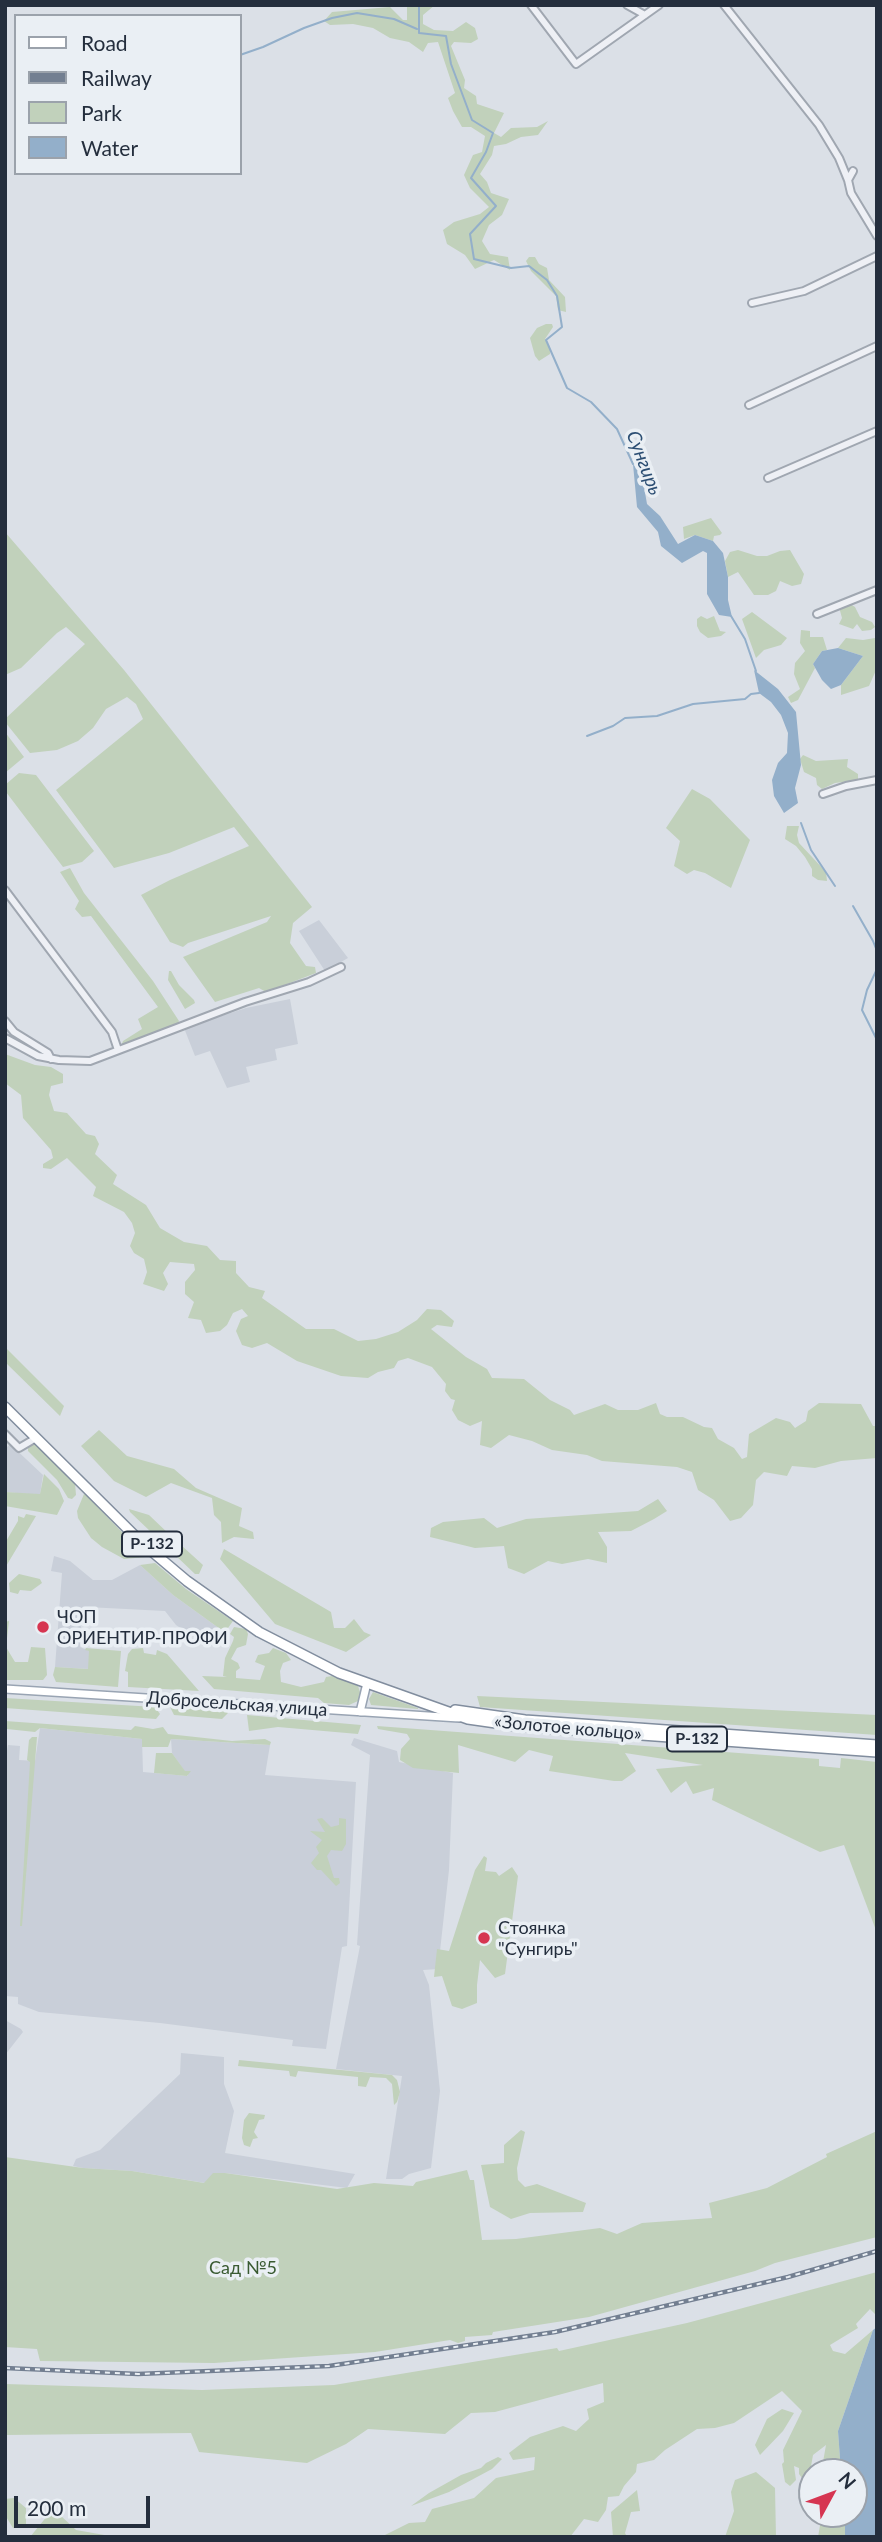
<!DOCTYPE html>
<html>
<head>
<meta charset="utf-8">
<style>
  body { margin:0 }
  #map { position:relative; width:882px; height:2542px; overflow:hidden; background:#dbe0e7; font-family:Lato,sans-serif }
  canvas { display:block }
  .frame { position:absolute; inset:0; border:7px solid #242e3d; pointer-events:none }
  .legend { position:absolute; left:14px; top:14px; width:228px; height:161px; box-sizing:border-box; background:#eaeff4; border:2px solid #9ba2ab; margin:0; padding:9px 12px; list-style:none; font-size:21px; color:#242e3d }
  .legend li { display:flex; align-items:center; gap:14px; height:35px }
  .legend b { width:35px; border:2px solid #9ba2ab }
  .north { position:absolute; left:798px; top:2458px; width:70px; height:70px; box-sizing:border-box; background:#eaeff4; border:2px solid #9ba2ab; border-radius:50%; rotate:49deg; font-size:19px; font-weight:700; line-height:28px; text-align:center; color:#242e3d }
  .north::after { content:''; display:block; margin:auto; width:24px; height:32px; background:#d63551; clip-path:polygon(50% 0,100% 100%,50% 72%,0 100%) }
  .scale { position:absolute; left:14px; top:2496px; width:136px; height:32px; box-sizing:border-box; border:4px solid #242e3d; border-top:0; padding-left:9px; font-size:21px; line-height:24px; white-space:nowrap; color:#242e3d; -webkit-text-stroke:5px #eaeff4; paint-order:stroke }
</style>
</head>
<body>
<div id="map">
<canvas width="882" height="2542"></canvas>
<div class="frame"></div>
<ul class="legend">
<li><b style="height:9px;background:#fff"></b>Road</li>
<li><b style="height:9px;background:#737f91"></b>Railway</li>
<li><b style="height:19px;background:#c1d1bb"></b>Park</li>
<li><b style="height:19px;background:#93afca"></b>Water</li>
</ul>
<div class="north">N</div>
<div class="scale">200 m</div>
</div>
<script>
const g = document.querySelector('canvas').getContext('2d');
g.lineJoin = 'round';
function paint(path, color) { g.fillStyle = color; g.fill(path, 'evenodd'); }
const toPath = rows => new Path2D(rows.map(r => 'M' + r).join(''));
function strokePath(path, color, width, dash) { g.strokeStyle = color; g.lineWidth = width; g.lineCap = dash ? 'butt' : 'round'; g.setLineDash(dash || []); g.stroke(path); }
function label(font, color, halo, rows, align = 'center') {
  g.font = font + ' Lato,sans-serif'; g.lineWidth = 7; g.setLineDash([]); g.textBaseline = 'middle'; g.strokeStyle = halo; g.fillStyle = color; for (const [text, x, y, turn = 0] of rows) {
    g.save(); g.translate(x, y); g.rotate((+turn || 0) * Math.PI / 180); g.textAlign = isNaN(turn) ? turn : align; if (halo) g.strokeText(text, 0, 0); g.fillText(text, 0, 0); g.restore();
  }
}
paint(toPath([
  [319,920,348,958,325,971,299,931],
  [290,999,298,1044,275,1049,277,1060,246,1067,250,1082,227,1088,210,1051,195,1056,184,1028,246,1008],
  [10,1444,43,1475,40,1495,5,1492,5,1449],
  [54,1556,70,1561,93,1580,112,1580,140,1565,173,1595,220,1629,209,1647,176,1625,165,1611,87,1607,86,1624,81,1624,80,1647,89,1651,89,1669,55,1667,62,1573,51,1571],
  [40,1728,142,1739,143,1772,188,1776,172,1753,171,1739,270,1745,265,1775,356,1782,347,1946,342,1947,326,2049,292,2046,293,2040,160,2023,39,2012,18,2004,18,1997,5,1996,5,1762,8,1745,20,1746,19,1760,35,1761],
  [354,1738,397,1751,399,1762,453,1773,449,1870,438,1969,423,1970,429,1985,440,2091,431,2168,409,2174,402,2179,386,2179,402,2076,336,2069,360,1946,357,1945,370,1755,351,1745],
  [5,2020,21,2029,23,2032,5,2055],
  [181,2053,224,2057,224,2084,234,2111,225,2153,355,2174,347,2188,225,2173,205,2183,132,2171,83,2168,73,2166,76,2159,100,2150,180,2074]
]), '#c9cfd9');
paint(toPath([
  [407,5,435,5,423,15,423,24,434,30,453,31,466,22,475,28,478,39,471,43,454,42,451,46,465,80,464,88,476,96,477,104,504,113,494,133,501,137,511,128,537,127,548,121,538,135,521,137,506,144,494,146,492,155,480,174,487,182,491,193,509,199,502,215,489,225,482,241,490,254,508,257,510,270,494,260,475,269,465,255,447,244,443,230,454,222,480,214,489,207,470,188,464,175,473,155,482,152,485,136,471,127,462,127,453,111,448,98,455,93,438,42,428,43,423,52,409,42,390,38,373,28,353,24,330,25,324,21,332,12,390,7,403,20,407,20],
  [529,257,535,257,539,264,547,268,549,280,565,297,566,312,558,310,556,296,531,271,526,261],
  [546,324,552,324,553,327,545,339,550,347,550,354,539,361,535,356,530,338,537,328],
  [711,518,722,533,720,535,714,536,713,541,695,535,684,539,683,527],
  [5,532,124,670,312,907,293,923,290,943,306,966,315,967,316,973,266,992,259,988,215,1002,183,957,267,922,271,916,188,943,183,947,170,942,141,895,170,880,249,846,234,827,169,853,114,868,56,790,143,719,136,704,127,697,106,709,93,728,78,741,57,750,30,753,5,722,5,719,85,644,66,627,57,633,21,668,5,675],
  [738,550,757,556,767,556,780,551,790,550,804,574,801,584,792,586,780,581,776,591,768,595,754,595,738,572,728,577,725,561,730,552],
  [850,604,855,607,860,617,872,622,875,627,871,630,862,631,857,624,853,629,839,624,842,618,839,607],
  [752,612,787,638,781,645,764,650,756,658,742,619],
  [701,616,707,619,714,616,720,631,726,632,721,636,708,638,700,632,697,626,697,619],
  [801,630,810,631,810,637,823,637,827,650,822,651,813,664,815,668,798,700,791,703,788,697,800,689,794,674,795,663,805,651,800,643],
  [877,635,877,668,869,686,841,695,841,685,863,656,838,648,846,638,863,640,875,638],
  [5,732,24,757,5,773],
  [803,755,816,761,848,759,847,767,858,774,858,780,835,783,822,789,817,785,816,778,804,772,800,759],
  [19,773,36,775,94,851,82,862,63,867,6,792,5,785],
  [692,789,710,799,750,840,731,888,705,873,694,870,687,874,674,866,680,841,666,828],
  [787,826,799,826,797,835,799,843,826,872,827,881,818,880,812,876,812,869,805,857,796,846,785,839],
  [70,868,84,893,153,981,179,1021,177,1025,121,1046,123,1041,142,1029,138,1019,158,1007,91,916,82,917,75,909,79,901,60,872],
  [169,971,171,971,179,985,194,1000,195,1003,185,1009,168,980],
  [5,1054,35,1065,51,1067,63,1074,63,1083,51,1086,49,1095,54,1111,67,1113,86,1134,95,1136,99,1144,95,1154,117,1175,113,1184,146,1205,160,1228,184,1242,207,1246,220,1260,236,1261,236,1273,249,1287,265,1291,262,1298,306,1329,334,1329,358,1341,376,1339,398,1332,417,1320,427,1309,441,1310,454,1321,452,1327,437,1325,431,1329,466,1357,487,1369,492,1378,524,1379,550,1400,570,1410,574,1415,605,1404,618,1410,638,1410,656,1403,660,1414,667,1417,683,1417,704,1427,712,1428,718,1439,734,1448,742,1459,747,1457,749,1434,776,1418,790,1422,795,1428,806,1421,808,1411,819,1403,861,1404,873,1426,877,1426,877,1458,841,1461,815,1468,792,1466,787,1476,764,1472,756,1480,753,1505,741,1518,730,1521,714,1500,698,1490,692,1472,677,1467,602,1461,587,1455,552,1450,532,1441,509,1435,491,1448,480,1445,482,1421,470,1426,458,1420,452,1410,455,1400,451,1399,445,1391,446,1384,432,1367,408,1358,398,1361,394,1368,378,1372,368,1378,341,1376,297,1361,267,1343,252,1348,242,1345,236,1331,241,1319,248,1316,242,1309,233,1313,227,1325,220,1331,206,1333,201,1320,188,1318,194,1302,185,1294,185,1282,195,1270,194,1264,170,1262,163,1273,168,1284,164,1291,143,1284,147,1272,144,1259,134,1253,130,1246,135,1233,132,1223,124,1212,93,1196,96,1187,67,1158,51,1169,43,1168,43,1164,53,1158,51,1150,23,1118,21,1095,5,1083],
  [5,1347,64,1406,60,1416,5,1362],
  [99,1430,127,1456,174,1469,196,1488,242,1508,239,1526,253,1532,254,1539,234,1537,222,1543,221,1522,214,1515,212,1498,171,1483,146,1497,114,1481,81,1446],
  [35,1443,75,1483,76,1495,72,1499,68,1498,57,1480,28,1451,28,1447],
  [44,1474,59,1489,64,1501,57,1515,5,1506,5,1492,40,1494],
  [84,1494,86,1495,146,1557,124,1559,102,1547,91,1538,78,1518,77,1511],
  [658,1499,667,1511,654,1519,631,1531,598,1532,607,1547,607,1563,588,1559,562,1564,548,1561,524,1574,508,1568,504,1546,475,1548,430,1537,431,1528,443,1522,484,1518,497,1528,526,1519,638,1511],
  [129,1509,149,1515,170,1535,203,1565,199,1574,195,1574,130,1512],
  [26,1514,36,1516,5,1568,5,1543,18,1521,18,1516,24,1518],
  [224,1549,331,1612,334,1628,345,1628,354,1619,364,1632,371,1635,346,1652,275,1624,220,1559],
  [155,1563,186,1589,233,1621,228,1628,220,1629,173,1595,140,1565],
  [19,1574,40,1579,42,1583,31,1591,20,1590,18,1594,10,1592,9,1583],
  [9,1621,6,1647,15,1662,28,1662,31,1647,45,1648,47,1675,43,1680,5,1680,5,1622],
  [234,1627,246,1629,248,1634,246,1645,237,1648,231,1659,238,1663,240,1668,236,1671,236,1678,260,1680,265,1666,255,1662,258,1655,269,1653,273,1648,286,1653,291,1660,283,1663,280,1671,281,1682,301,1687,324,1682,326,1677,332,1676,358,1686,361,1695,358,1701,349,1705,324,1703,318,1698,214,1689,202,1676,227,1677,223,1676,225,1658,233,1641,234,1637,230,1634],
  [86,1648,121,1651,118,1687,56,1682,53,1675,55,1667,88,1669,89,1651,85,1650],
  [143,1648,144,1653,156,1655,157,1650,167,1654,199,1691,128,1687,128,1672,125,1671,128,1654,132,1649],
  [373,1692,418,1708,418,1709,371,1705,369,1699],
  [477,1696,877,1715,877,1735,480,1707],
  [5,1698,155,1707,160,1714,156,1719,5,1708],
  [170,1707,227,1711,228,1713,222,1719,174,1715],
  [247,1715,361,1725,358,1734,278,1727,249,1731],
  [5,1721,131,1730,135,1726,153,1729,163,1727,168,1734,232,1741,265,1739,271,1742,270,1745,171,1739,168,1747,142,1747,142,1739,40,1728,35,1732,7,1729],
  [377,1726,819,1759,819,1766,840,1768,841,1758,877,1762,877,1933,844,1845,820,1852,712,1800,714,1788,693,1794,686,1781,671,1793,656,1769,703,1765,625,1753,636,1771,622,1781,614,1781,549,1771,553,1756,529,1750,515,1762,458,1745,459,1773,413,1768,400,1760,401,1749,410,1739,407,1734,378,1729],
  [32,1737,37,1737,22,1926,20,1926,30,1762,27,1760,29,1740],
  [156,1753,172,1753,185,1771,191,1771,187,1776,154,1773],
  [322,1818,331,1827,339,1825,339,1818,346,1819,346,1844,342,1851,331,1850,327,1856,334,1878,339,1878,340,1883,336,1886,321,1870,317,1870,311,1863,319,1853,316,1847,322,1840,310,1831,325,1832,317,1819],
  [484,1856,487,1858,485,1871,496,1872,499,1876,512,1867,518,1876,505,1974,495,1978,480,1960,477,1985,477,2003,462,2009,452,2006,442,1976,434,1977,437,1949,449,1951,475,1870],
  [239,2060,392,2075,397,2080,400,2092,397,2102,394,2105,392,2084,386,2078,370,2077,366,2087,358,2086,358,2077,298,2071,296,2077,290,2076,289,2071,238,2066],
  [249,2113,265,2115,264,2119,259,2120,254,2132,258,2138,253,2139,250,2147,244,2145,242,2138,244,2120],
  [521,2130,525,2132,517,2168,518,2180,525,2187,537,2184,586,2203,583,2212,530,2213,511,2219,490,2207,481,2165,504,2163,504,2145],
  [877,2131,877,2237,775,2263,755,2271,589,2317,493,2332,492,2335,465,2337,465,2341,458,2343,450,2340,375,2352,214,2363,40,2361,37,2349,5,2347,5,2157,83,2168,132,2171,204,2183,213,2173,225,2173,337,2189,374,2183,413,2186,416,2182,467,2170,470,2180,474,2180,482,2240,516,2239,600,2228,617,2234,642,2223,712,2218,709,2203,767,2188,827,2157,826,2154],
  [877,2272,877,2316,870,2309,856,2324,858,2328,830,2345,833,2351,845,2354,873,2330,838,2431,841,2472,825,2472,823,2462,826,2445,813,2455,810,2472,802,2478,799,2474,799,2468,794,2466,796,2480,790,2486,785,2482,782,2464,784,2462,783,2450,802,2411,782,2391,734,2423,715,2428,697,2429,665,2450,654,2460,637,2464,636,2472,624,2486,619,2496,608,2497,606,2510,598,2522,584,2519,570,2537,381,2537,409,2523,425,2522,432,2509,474,2498,496,2478,534,2470,535,2457,513,2460,509,2453,530,2437,563,2426,576,2431,589,2419,587,2409,604,2402,603,2383,495,2412,471,2413,445,2434,368,2429,346,2444,307,2463,199,2452,191,2433,5,2435,5,2384,202,2390,334,2385,557,2348,559,2351,687,2323],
  [782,2409,794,2413,783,2431,760,2455,755,2445,767,2419],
  [498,2457,502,2459,492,2469,449,2492,411,2506,429,2493,461,2475,481,2468,486,2463],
  [756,2472,775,2488,776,2537,725,2537,734,2511,731,2492,735,2480],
  [637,2490,640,2511,631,2512,625,2533,627,2537,613,2537,611,2512],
  [14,2498,26,2508,26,2526,13,2528,5,2515,5,2499],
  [59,2514,76,2530,116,2537,30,2537,48,2515],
  [822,2514,845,2514,845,2537,818,2537]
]), '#c1d1bb');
paint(toPath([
  [633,464,642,475,647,504,660,516,678,544,695,535,713,541,723,553,728,577,728,600,732,617,719,615,707,594,707,553,703,551,682,563,661,546,658,532,637,507],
  [838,648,863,656,841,685,831,689,822,680,813,664,822,651],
  [754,670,778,689,796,712,801,765,795,788,798,803,784,813,774,796,772,780,778,763,787,753,788,733,781,715,771,702,759,693],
  [877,2327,877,2537,845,2537,845,2514,854,2514,854,2472,841,2472,838,2431,873,2330]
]), '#93afca');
strokePath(toPath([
  [419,5,419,33,446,36,451,64,472,120,493,133,486,152,471,178,496,206,470,234,474,259,511,268,529,266,547,280,557,296,562,327,546,340,567,388,591,402,617,429,633,464],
  [240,55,263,47,304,28,332,18,357,13,394,19,417,29],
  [731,616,745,639,756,671],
  [587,736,613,726,625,718,657,716,693,704,745,699,751,694,759,693],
  [801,823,811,850,835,886],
  [853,906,873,941,877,951],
  [877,969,867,990,862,1010,877,1040]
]), '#93afca', 2);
const minor = toPath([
  [531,5,576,64,659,5],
  [627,5,645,15],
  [724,5,819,125,839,158,848,180],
  [853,171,848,180,851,193,877,236],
  [752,303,804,291,877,256],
  [749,405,877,346],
  [768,478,877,431],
  [817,614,877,590],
  [823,794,846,786,877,780],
  [5,890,112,1032,118,1050],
  [5,1021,14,1032,48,1053,51,1059],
  [5,1038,38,1056,59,1060,90,1061,245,1002,309,982,341,967],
  [5,1434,19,1448,36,1438]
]);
const major = toPath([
  [5,1689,459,1718],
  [360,1712,367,1683]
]);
const highway = toPath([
  [5,1407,142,1543,187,1581,259,1632,339,1673,468,1719,517,1726,877,1752],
  [455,1710,525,1720,877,1745]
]);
strokePath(minor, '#a0a7b1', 10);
strokePath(major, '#99a4b3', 10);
strokePath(highway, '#818d9e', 12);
strokePath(minor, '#eef0f5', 6);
strokePath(major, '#fff', 7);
strokePath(highway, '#fff', 9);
const rail = toPath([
  [5,2368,138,2374,329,2366,555,2332,788,2277,877,2251]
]);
strokePath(rail, '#737f91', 4.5);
strokePath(rail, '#eaeff4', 2, [5]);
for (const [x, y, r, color] of [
  [43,1627,7,"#d63551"],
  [484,1938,7,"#d63551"]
]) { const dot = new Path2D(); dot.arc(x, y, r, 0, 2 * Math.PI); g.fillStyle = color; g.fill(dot); strokePath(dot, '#eaeff4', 2.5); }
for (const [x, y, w] of [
  [152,1544,60],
  [697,1739,60]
]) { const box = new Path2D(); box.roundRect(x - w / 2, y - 12.5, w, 25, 5); g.fillStyle = '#eaeff4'; g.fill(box); strokePath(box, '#242e3d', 2); }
label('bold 16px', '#242e3d', null, [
  ["Р-132",152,1544],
  ["Р-132",697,1739]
]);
label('18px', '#242e3d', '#eaeff4', [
  ["ЧОП",57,1617],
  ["ОРИЕНТИР-ПРОФИ",57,1638],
  ["Стоянка",498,1928],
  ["\"Сунгирь\"",498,1949]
], 'left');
label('18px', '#242e3d', '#eaeff4', [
  ["Добросельская улица",237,1704,4],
  ["«Золотое кольцо»",568,1728,5]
]);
label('18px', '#395a31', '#eaeff4', [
  ["Сад №5",243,2268]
]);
label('italic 19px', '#2c4e73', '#eaeff4', [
  ["Сунгирь",644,463,69]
]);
</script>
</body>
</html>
